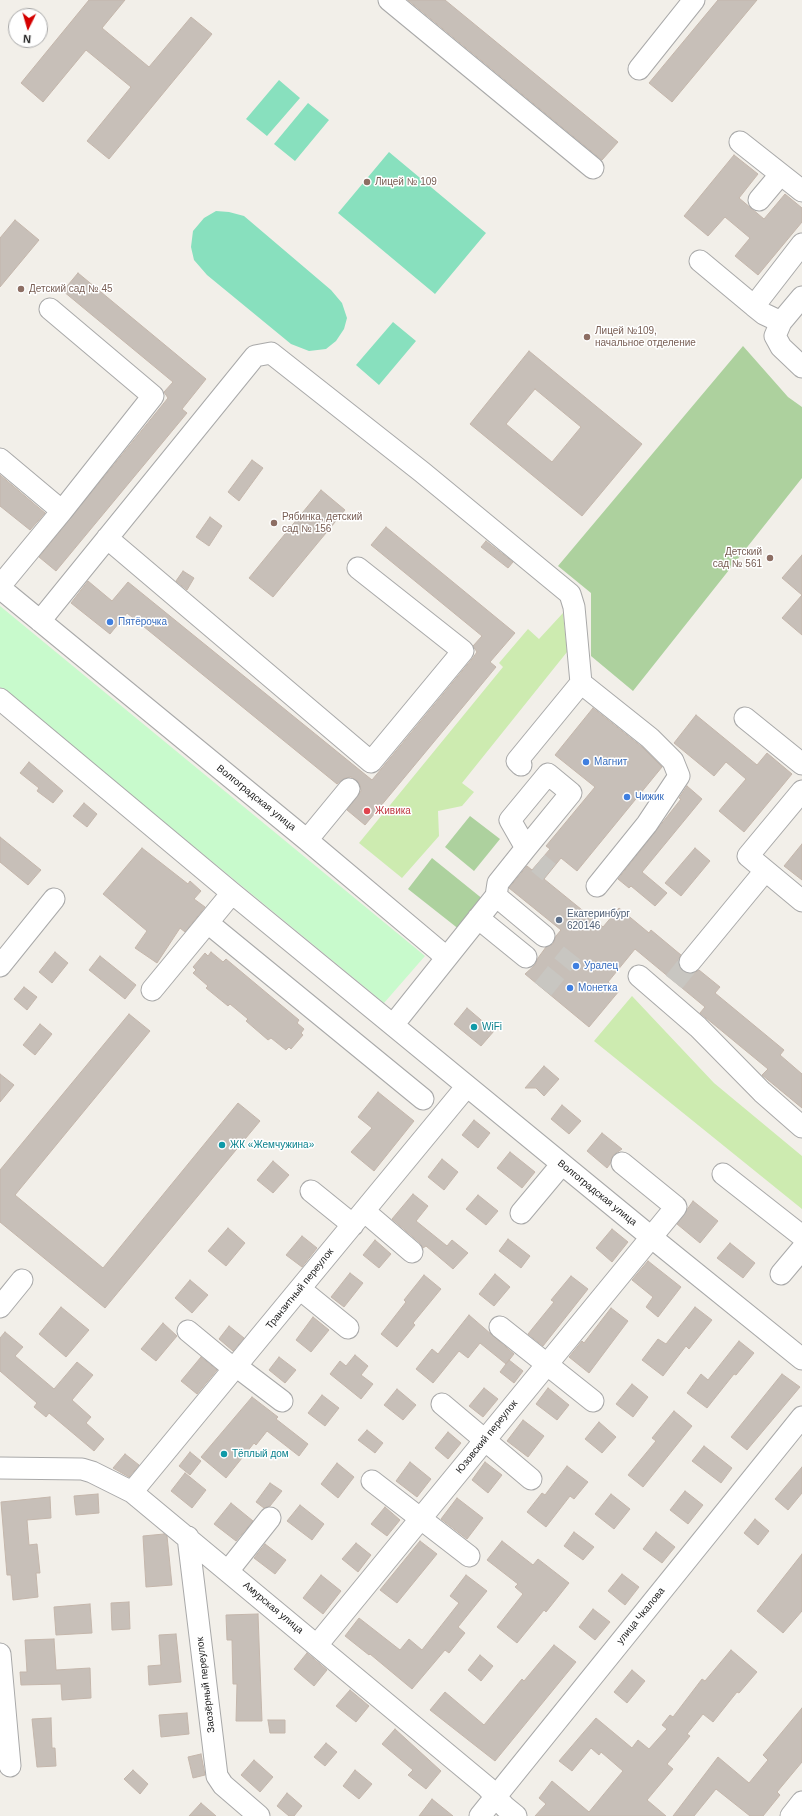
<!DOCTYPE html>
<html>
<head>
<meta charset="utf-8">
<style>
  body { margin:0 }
  #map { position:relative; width:802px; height:1816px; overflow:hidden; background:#f2efe9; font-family:Helvetica,sans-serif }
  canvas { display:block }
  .north { position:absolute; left:8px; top:8px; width:40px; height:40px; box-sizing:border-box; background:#fff; border:1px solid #a7a7a7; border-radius:50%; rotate:185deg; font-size:11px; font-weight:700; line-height:16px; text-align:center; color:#222 }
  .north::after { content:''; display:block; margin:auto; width:14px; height:18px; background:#d40000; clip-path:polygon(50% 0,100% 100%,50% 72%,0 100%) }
</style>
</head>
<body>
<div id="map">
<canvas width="802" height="1816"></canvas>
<div class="north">N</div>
</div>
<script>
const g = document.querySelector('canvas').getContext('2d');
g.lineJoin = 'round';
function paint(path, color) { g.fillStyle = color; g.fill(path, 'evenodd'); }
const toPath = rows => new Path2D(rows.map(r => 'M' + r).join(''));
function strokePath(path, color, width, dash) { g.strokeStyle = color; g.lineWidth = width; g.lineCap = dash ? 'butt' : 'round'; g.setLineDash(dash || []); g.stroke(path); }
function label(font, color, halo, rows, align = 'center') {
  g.font = font + ' Helvetica,sans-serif'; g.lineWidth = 3; g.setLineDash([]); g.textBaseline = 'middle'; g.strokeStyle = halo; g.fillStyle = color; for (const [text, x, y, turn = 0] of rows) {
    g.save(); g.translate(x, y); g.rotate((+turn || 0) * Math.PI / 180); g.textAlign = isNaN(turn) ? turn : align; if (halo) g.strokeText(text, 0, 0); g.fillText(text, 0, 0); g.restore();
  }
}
paint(toPath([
  [563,613,567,652,462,783,474,792,462,806,438,811,439,836,402,878,359,843,503,667,499,663,528,629,539,639],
  [632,996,714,1083,802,1156,802,1209,594,1041]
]), '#cdebb0');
paint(toPath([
  [743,346,788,397,802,407,802,478,633,691,591,656,591,593,558,566],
  [470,816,500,839,474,871,445,847],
  [432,858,484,900,460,930,408,889]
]), '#add19e');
paint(toPath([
  [0,606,425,956,384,1003,0,687]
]), '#c8facc');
paint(toPath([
  [279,80,300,98,267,136,246,119],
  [308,103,329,120,295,161,274,144],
  [389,152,486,233,435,294,338,213],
  [216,211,229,212,244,216,331,290,342,303,347,318,344,329,336,341,326,349,309,351,291,344,207,275,194,260,191,247,193,231,204,218],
  [393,322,416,341,379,385,356,365]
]), '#88e0be');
const building = toPath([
  [89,0,125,0,102,28,149,67,191,17,212,34,109,159,87,141,131,87,86,50,43,102,21,83,89,0],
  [408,0,445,0,618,142,602,160,408,0],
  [718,0,757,0,672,102,649,83,718,0],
  [734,155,758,174,739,198,764,219,785,194,802,208,802,222,758,275,735,256,750,238,725,217,708,236,684,216,734,155],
  [15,220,39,240,0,287,0,238,15,220],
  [78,273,206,379,182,409,187,413,56,571,39,557,168,398,164,392,173,382,63,291,78,273],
  [529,351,642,444,582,516,470,424,529,351],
  [535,389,581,427,552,462,506,424,535,389],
  [252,460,263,468,239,501,228,492,252,460],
  [0,475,45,513,30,530,0,506,0,475],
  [321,490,345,510,273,597,249,578,321,490],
  [210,517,222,526,209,546,196,537,210,517],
  [386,527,515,633,490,662,496,667,365,825,347,810,361,791,360,785,356,780,351,777,345,778,337,784,127,613,110,634,71,603,88,581,112,601,128,582,372,780,472,659,477,652,473,646,482,636,371,545,386,527],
  [486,541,513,562,508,568,481,547,486,541],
  [802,555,802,635,782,618,802,595,782,578,802,555],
  [183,571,194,578,187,590,176,581,183,571],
  [593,708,642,747,662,767,577,871,561,858,544,879,603,927,619,908,649,933,651,930,681,955,678,960,679,966,683,971,688,974,694,973,699,970,720,987,715,993,784,1050,780,1055,802,1074,802,1108,762,1075,768,1069,700,1013,705,1007,635,949,608,982,619,991,589,1027,525,974,535,965,538,958,546,947,553,944,556,936,561,930,509,888,527,866,532,870,550,849,546,846,595,787,555,755,593,708],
  [696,715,757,765,767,753,792,774,744,832,719,811,746,779,726,762,714,776,674,743,696,715],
  [29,762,63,791,53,803,37,791,39,788,20,773,29,762],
  [687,786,702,799,642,872,667,893,655,906,631,886,629,888,618,879,681,799,679,798,687,786],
  [84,803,97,814,87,827,73,816,84,803],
  [0,837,41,870,28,885,0,862,0,837],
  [802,844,802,880,784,866,802,844],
  [142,848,188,884,190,881,201,891,194,899,205,907,185,932,180,928,157,963,135,948,147,931,103,894,142,848],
  [695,848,710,861,681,896,665,883,695,848],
  [55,952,68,963,52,983,39,972,55,952],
  [211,952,223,962,226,959,299,1020,297,1023,304,1029,301,1033,303,1035,291,1049,289,1047,286,1050,271,1038,268,1040,246,1021,248,1019,230,1004,228,1006,206,988,208,986,193,973,196,970,193,967,205,953,208,956,211,952],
  [100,956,136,985,125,999,89,970,100,956],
  [24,987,37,997,27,1010,14,999,24,987],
  [467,1008,494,1031,481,1046,454,1024,467,1008],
  [129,1014,150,1031,15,1195,103,1268,238,1103,260,1121,105,1308,0,1222,0,1170,129,1014],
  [40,1024,52,1034,35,1055,23,1045,40,1024],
  [544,1066,559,1079,544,1096,536,1088,525,1088,544,1066],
  [0,1074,14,1085,0,1102,0,1074],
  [378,1092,414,1121,374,1171,351,1152,372,1128,358,1117,378,1092],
  [562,1105,581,1121,569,1134,551,1119,562,1105],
  [474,1120,490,1133,478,1148,462,1135,474,1120],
  [602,1133,622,1149,613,1155,610,1164,607,1168,587,1151,602,1133],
  [510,1152,535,1172,522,1188,497,1168,510,1152],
  [442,1159,458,1172,444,1190,428,1177,442,1159],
  [273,1161,289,1175,273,1193,257,1180,273,1161],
  [413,1194,428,1206,416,1221,447,1246,452,1240,468,1253,453,1269,426,1246,423,1248,420,1243,392,1219,413,1194],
  [478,1195,498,1211,486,1225,466,1209,478,1195],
  [693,1201,718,1221,700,1243,677,1224,693,1201],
  [228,1228,245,1243,226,1266,208,1251,228,1228],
  [612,1229,628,1242,612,1262,596,1248,612,1229],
  [302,1236,317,1248,302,1267,286,1255,302,1236],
  [508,1239,530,1256,521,1268,499,1251,508,1239],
  [375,1240,391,1254,379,1268,363,1255,375,1240],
  [730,1243,755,1263,743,1278,717,1258,730,1243],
  [648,1261,681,1287,658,1317,646,1307,653,1297,632,1280,648,1261],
  [350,1273,363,1283,344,1307,331,1297,350,1273],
  [495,1274,510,1287,494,1306,479,1294,495,1274],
  [424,1275,441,1289,413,1323,415,1325,397,1347,381,1334,406,1302,404,1300,424,1275],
  [571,1276,588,1289,543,1346,528,1334,554,1302,551,1300,571,1276],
  [190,1280,208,1295,192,1313,175,1298,190,1280],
  [61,1307,89,1330,66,1357,39,1334,61,1307],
  [695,1307,712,1320,689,1349,686,1346,663,1376,642,1360,658,1339,666,1344,695,1307],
  [611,1308,628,1321,589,1373,569,1357,582,1341,584,1343,611,1308],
  [469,1315,514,1354,506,1364,480,1343,468,1358,459,1351,433,1383,416,1369,432,1349,438,1354,469,1315],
  [313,1317,329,1330,311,1352,296,1340,313,1317],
  [163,1323,177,1336,156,1361,141,1349,163,1323],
  [229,1326,244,1338,233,1351,219,1339,229,1326],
  [5,1332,23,1347,15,1356,54,1389,77,1362,93,1375,72,1400,91,1417,86,1423,104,1439,94,1451,49,1413,46,1417,34,1407,37,1403,0,1371,0,1338,5,1332],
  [739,1341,754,1353,736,1375,734,1374,707,1408,687,1393,701,1374,708,1380,739,1341],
  [355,1355,368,1366,361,1375,373,1384,361,1399,330,1374,340,1361,346,1366,355,1355],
  [201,1357,217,1370,197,1394,181,1381,201,1357],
  [279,1357,296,1370,285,1383,269,1370,279,1357],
  [509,1360,523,1371,514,1383,500,1372,509,1360],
  [782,1374,800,1387,747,1450,731,1437,782,1374],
  [632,1384,648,1397,633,1417,616,1404,632,1384],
  [484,1388,498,1399,483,1417,469,1406,484,1388],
  [548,1388,569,1405,557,1420,536,1404,548,1388],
  [397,1389,416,1405,403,1420,384,1405,397,1389],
  [322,1395,339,1408,325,1426,308,1413,322,1395],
  [252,1397,278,1417,276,1419,308,1444,299,1456,267,1431,256,1445,254,1443,226,1478,201,1457,252,1397],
  [674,1411,692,1426,643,1487,628,1475,656,1441,652,1438,674,1411],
  [523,1420,544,1436,528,1457,507,1441,523,1420],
  [599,1422,616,1437,602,1453,585,1439,599,1422],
  [367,1430,383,1443,375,1453,358,1440,367,1430],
  [448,1432,461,1443,448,1459,435,1448,448,1432],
  [704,1446,732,1468,721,1483,692,1461,704,1446],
  [190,1452,201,1461,190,1475,179,1466,190,1452],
  [125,1454,139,1465,129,1477,113,1468,125,1454],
  [410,1462,431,1479,417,1497,396,1481,410,1462],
  [485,1462,502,1475,488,1493,472,1480,485,1462],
  [337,1463,354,1477,338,1498,321,1484,337,1463],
  [567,1466,588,1482,574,1499,570,1496,546,1527,527,1512,542,1493,545,1495,567,1466],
  [802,1467,802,1493,788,1510,775,1499,802,1467],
  [185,1473,206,1490,192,1508,171,1491,185,1473],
  [270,1483,282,1491,270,1506,264,1508,256,1502,270,1483],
  [685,1491,703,1505,688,1524,670,1510,685,1491],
  [98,1494,99,1513,76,1515,74,1496,98,1494],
  [611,1494,630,1509,614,1529,595,1514,611,1494],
  [50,1497,51,1518,27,1520,29,1545,37,1544,40,1573,36,1573,38,1597,13,1600,11,1575,7,1575,1,1502,50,1497],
  [457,1498,483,1518,467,1539,441,1519,457,1498],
  [231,1503,253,1521,236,1541,214,1524,231,1503],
  [300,1505,324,1524,312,1540,287,1521,300,1505],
  [385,1507,400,1520,387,1536,371,1524,385,1507],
  [755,1519,769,1531,758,1545,744,1533,755,1519],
  [574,1532,594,1547,583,1560,564,1546,574,1532],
  [656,1532,675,1547,662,1563,643,1549,656,1532],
  [164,1534,167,1536,172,1585,146,1587,143,1536,164,1534],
  [420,1541,437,1554,397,1603,380,1590,420,1541],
  [502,1541,533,1565,538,1559,569,1583,546,1612,544,1610,517,1643,497,1627,523,1594,515,1587,518,1584,487,1560,502,1541],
  [356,1543,371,1555,358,1572,342,1559,356,1543],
  [265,1544,286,1560,275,1574,254,1558,265,1544],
  [802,1554,802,1611,783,1633,757,1611,802,1554],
  [622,1574,639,1587,625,1605,608,1591,622,1574],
  [321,1575,341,1591,323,1614,303,1598,321,1575],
  [466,1575,487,1591,458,1627,465,1633,449,1653,445,1650,412,1689,370,1654,369,1655,345,1636,359,1618,400,1650,409,1639,422,1650,459,1603,450,1596,466,1575],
  [129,1602,130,1629,112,1630,111,1603,129,1602],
  [90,1604,92,1633,56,1635,54,1607,90,1604],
  [593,1609,610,1622,595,1640,579,1627,593,1609],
  [258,1614,262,1721,236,1721,237,1684,233,1684,232,1640,227,1640,226,1615,258,1614],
  [176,1634,181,1682,149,1685,148,1666,161,1665,159,1635,176,1634],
  [54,1639,56,1670,90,1668,91,1698,62,1700,61,1684,21,1685,20,1672,27,1672,25,1640,54,1639],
  [554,1645,576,1662,495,1761,430,1710,445,1692,484,1725,522,1679,524,1681,554,1645],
  [731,1650,757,1672,739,1693,737,1692,713,1722,703,1714,687,1734,690,1736,667,1764,673,1769,647,1800,666,1816,535,1816,546,1804,539,1798,552,1781,589,1812,623,1771,601,1752,599,1755,591,1748,572,1771,559,1761,596,1718,632,1748,638,1740,649,1749,667,1729,662,1725,670,1715,673,1717,702,1679,705,1681,731,1650],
  [307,1653,327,1670,314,1686,294,1669,307,1653],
  [480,1655,493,1666,481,1681,468,1670,480,1655],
  [632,1670,645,1681,627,1703,614,1692,632,1670],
  [350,1690,369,1706,356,1722,336,1706,350,1690],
  [802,1708,802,1762,777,1792,780,1795,763,1816,750,1816,716,1789,694,1816,673,1816,718,1757,749,1783,768,1760,763,1755,802,1708],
  [187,1713,189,1734,161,1737,159,1715,187,1713],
  [51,1718,52,1748,55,1748,56,1766,37,1767,32,1719,51,1718],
  [268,1720,285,1720,285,1733,270,1733,268,1720],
  [395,1729,441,1771,426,1789,408,1775,413,1770,382,1744,395,1729],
  [326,1743,337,1752,325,1766,314,1757,326,1743],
  [201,1754,205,1775,193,1778,188,1757,201,1754],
  [254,1760,273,1777,260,1792,241,1775,254,1760],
  [133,1770,148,1784,140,1794,124,1779,133,1770],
  [355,1770,372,1784,359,1799,343,1786,355,1770],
  [287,1793,302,1806,294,1816,289,1816,277,1806,287,1793],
  [432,1799,453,1816,419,1816,432,1799],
  [201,1803,216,1816,189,1816,201,1803]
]);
paint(building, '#c7bfb8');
strokePath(building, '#c4b6ab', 1);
strokePath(toPath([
  [538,863,549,872],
  [674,982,690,962],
  [543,989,572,953]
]), '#c8c6c1', 21, [21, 10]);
const minor = toPath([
  [389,0,593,168],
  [639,69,694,0],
  [740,142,802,191],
  [759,200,780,175],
  [700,261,754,306],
  [802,297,781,322,775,336,781,347,802,367],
  [781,322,764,314,754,306,802,244],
  [0,459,62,511,153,396,50,309],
  [107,538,371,762,463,651,358,568],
  [0,586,62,511],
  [0,588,307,840,439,951,445,959],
  [40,621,255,356,271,353,422,472,570,594,574,607,581,683],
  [0,699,232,893,651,1237,802,1359],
  [745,718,802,764],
  [521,765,517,761,581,683,650,738,673,761,679,776,647,824,597,886],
  [802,791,748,856,802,901],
  [307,840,349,789],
  [496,896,544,936],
  [478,918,526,957],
  [208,923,423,1099],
  [690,962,765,871],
  [0,966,54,899],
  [639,976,698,1027,762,1092,802,1127],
  [152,990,232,893],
  [393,1025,496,896,498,883,526,848,571,793,548,774,510,820,526,848],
  [723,1174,802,1236],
  [311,1191,353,1225],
  [364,1211,412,1252],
  [521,1213,562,1164],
  [781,1274,802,1249],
  [300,1289,348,1328],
  [0,1307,22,1280],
  [500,1327,593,1401],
  [188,1331,234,1369],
  [236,1366,282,1401],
  [442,1404,531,1479],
  [0,1468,82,1469,92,1472,132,1492,487,1787,505,1807,516,1816],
  [372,1481,469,1556],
  [132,1492,467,1086],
  [188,1537,217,1776,223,1785,259,1816],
  [228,1571,270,1518],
  [317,1645,676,1207,622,1163],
  [0,1654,10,1766],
  [480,1816,802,1417],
  [791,1816,802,1802]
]);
strokePath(minor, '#a9a9a9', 23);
strokePath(minor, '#fff', 21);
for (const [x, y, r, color] of [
  [367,182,4,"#8d6e63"],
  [21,289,4,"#8d6e63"],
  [587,337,4,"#8d6e63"],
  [274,523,4,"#8d6e63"],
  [770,558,4,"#8d6e63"],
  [110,622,4,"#3f7fe0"],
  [586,762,4,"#3f7fe0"],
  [627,797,4,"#3f7fe0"],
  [367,811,4,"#e0444e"],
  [559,920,4,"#5c6f8a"],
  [576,966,4,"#3f7fe0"],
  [570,988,4,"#3f7fe0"],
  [474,1027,4,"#0f9aa8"],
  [222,1145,4,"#0f9aa8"],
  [224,1454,4,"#0f9aa8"]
]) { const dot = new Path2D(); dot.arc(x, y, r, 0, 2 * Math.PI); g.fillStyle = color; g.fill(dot); strokePath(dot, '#fff', 1.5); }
label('10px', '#785e54', '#fff', [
  ["Лицей № 109",375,182],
  ["Детский сад № 45",29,289],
  ["Лицей №109,",595,331],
  ["начальное отделение",595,343],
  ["Рябинка, детский",282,517],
  ["сад № 156",282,529],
  ["Детский",762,552,"right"],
  ["сад № 561",762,564,"right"]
], 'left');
label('10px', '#366cbe', '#fff', [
  ["Пятёрочка",118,622],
  ["Магнит",594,762],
  ["Чижик",635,797],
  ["Уралец",584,966],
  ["Монетка",578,988]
], 'left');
label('10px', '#222', '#fff', [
  ["Волгоградская улица",256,798,39],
  ["Волгоградская улица",597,1193,39],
  ["Транзитный переулок",300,1289,-51],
  ["Юзовский переулок",487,1437,-51],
  ["Амурская улица",273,1608,40],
  ["улица Чкалова",641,1616,-51],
  ["Заозёрный переулок",206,1685,-97]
]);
label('10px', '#be3a42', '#fff', [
  ["Живика",375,811]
], 'left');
label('10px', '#4e5e75', '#fff', [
  ["Екатеринбург",567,914],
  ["620146",567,926]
], 'left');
label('10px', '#0d838f', '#fff', [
  ["WiFi",482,1027],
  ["ЖК «Жемчужина»",230,1145],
  ["Тёплый дом",232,1454]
], 'left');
</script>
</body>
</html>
